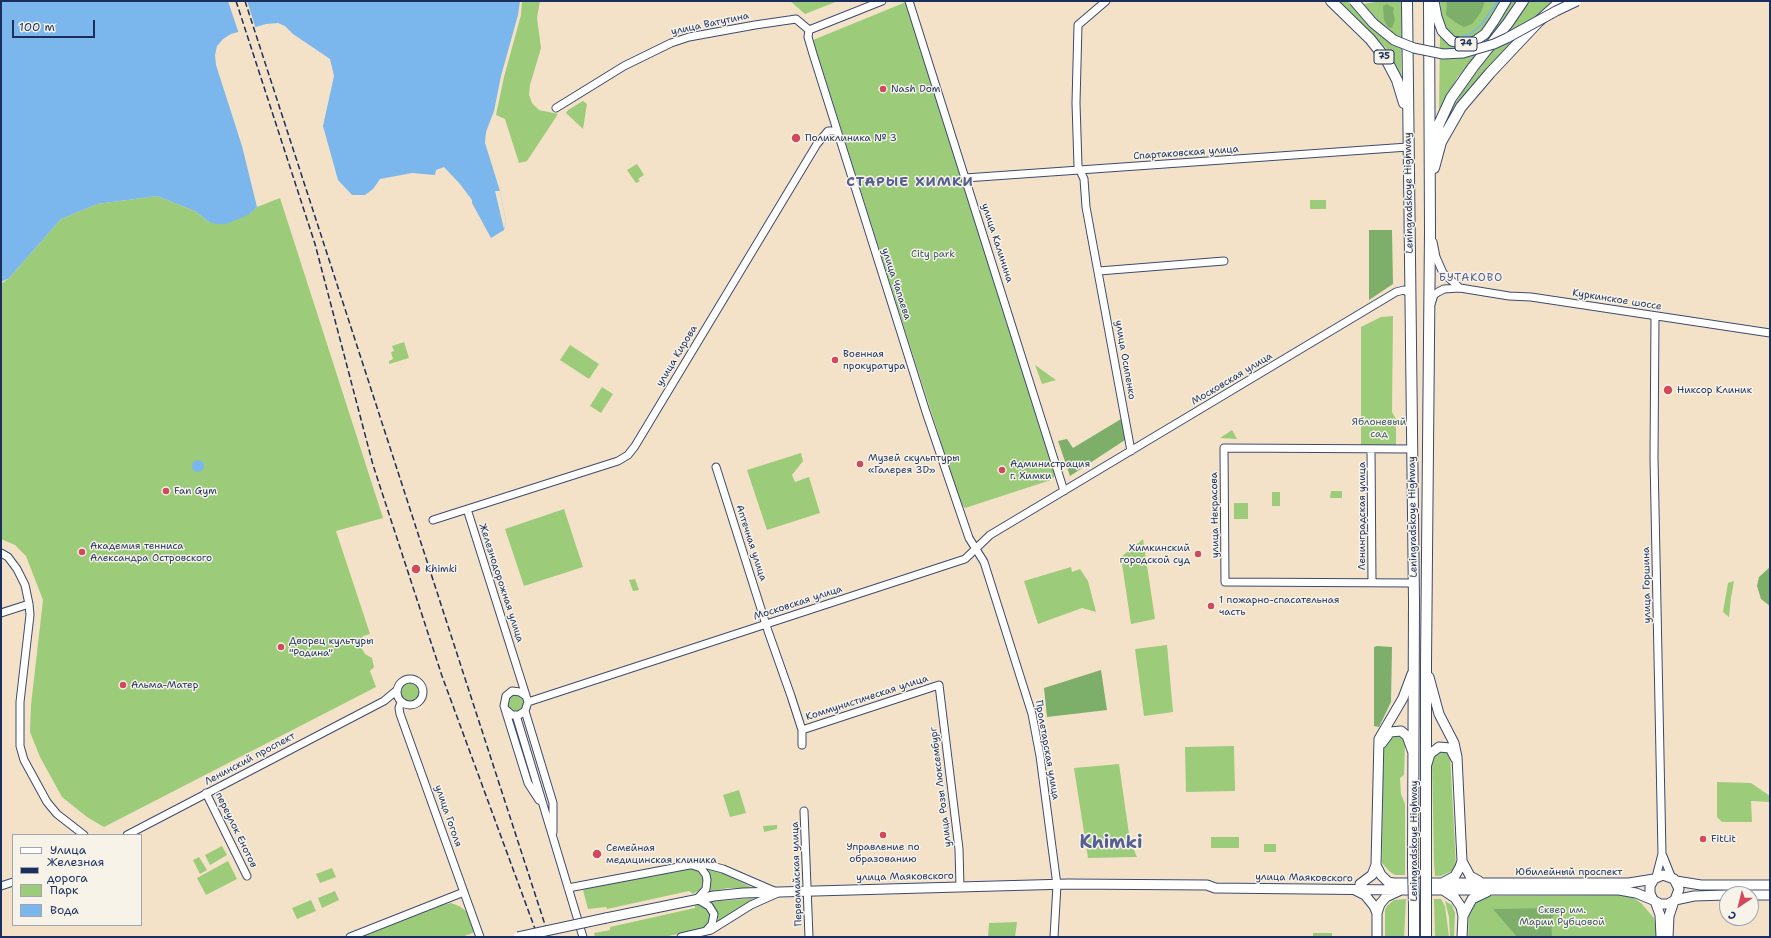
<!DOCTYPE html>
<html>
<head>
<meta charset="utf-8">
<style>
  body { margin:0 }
  #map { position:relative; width:1771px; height:938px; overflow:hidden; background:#f4e2c8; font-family:"Shantell Sans",sans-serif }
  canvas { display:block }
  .frame { position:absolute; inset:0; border:2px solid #1b2f5e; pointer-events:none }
  .legend { position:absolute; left:12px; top:834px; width:130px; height:92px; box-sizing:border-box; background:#f7f3e8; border:1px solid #9fa5b1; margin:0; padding:5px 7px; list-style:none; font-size:12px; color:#1b2f5e }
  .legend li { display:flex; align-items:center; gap:8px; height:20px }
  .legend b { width:20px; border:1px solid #9fa5b1 }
  .north { position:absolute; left:1719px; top:886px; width:40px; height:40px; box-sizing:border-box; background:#f7f3e8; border:1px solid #9fa5b1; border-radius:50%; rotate:215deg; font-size:11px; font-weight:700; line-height:16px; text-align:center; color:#1b2f5e }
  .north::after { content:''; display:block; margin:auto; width:14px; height:18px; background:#d1495b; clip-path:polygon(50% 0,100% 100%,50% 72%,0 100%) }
  .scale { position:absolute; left:12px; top:20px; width:83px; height:18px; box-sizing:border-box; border:2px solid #1b2f5e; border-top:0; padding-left:5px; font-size:12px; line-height:14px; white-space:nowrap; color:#1b2f5e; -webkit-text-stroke:3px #f7f3e8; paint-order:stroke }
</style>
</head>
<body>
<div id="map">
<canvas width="1771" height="938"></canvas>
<div class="frame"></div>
<ul class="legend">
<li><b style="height:5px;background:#fff"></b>Улица</li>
<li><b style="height:5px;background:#1b2f5e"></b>Железная дорога</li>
<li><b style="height:11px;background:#9ccb7a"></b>Парк</li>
<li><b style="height:11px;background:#7bb6ed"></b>Вода</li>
</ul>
<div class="north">С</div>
<div class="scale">100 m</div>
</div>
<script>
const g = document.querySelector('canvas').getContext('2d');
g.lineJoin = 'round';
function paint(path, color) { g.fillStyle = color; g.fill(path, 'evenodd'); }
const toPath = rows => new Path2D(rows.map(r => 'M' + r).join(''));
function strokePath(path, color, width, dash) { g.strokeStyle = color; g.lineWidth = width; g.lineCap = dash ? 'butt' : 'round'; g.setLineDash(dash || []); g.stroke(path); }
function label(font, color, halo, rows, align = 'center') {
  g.font = font + ' "Shantell Sans",sans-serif'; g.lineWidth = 3; g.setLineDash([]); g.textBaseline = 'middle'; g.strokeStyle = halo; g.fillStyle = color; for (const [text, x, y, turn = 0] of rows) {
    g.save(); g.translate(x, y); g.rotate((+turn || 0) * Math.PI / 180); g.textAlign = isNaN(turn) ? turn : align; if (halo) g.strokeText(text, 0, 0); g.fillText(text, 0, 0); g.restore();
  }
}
paint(toPath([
  [522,1,540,1,537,18,541,48,530,85,529,95,532,103,539,110,558,114,527,161,519,163,505,119,496,115,504,77,521,15],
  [790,1,838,1,805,14],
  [1339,1,1363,4,1381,1,1402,1,1401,80,1393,59,1385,47],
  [1440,1,1503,1,1479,35,1467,41,1455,39,1446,31,1442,19],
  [1508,1,1557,1,1445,127,1453,107,1464,89,1516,22,1510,17,1457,78,1439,114,1440,34,1474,45],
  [906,2,1056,475,1051,480,965,508,961,504,911,349,813,40],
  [583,101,587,104,583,129,566,113,568,110],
  [637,164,644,175,638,179,640,181,636,183,627,170],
  [157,196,195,211,209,222,247,215,257,207,280,198,383,518,336,531,370,634,363,636,362,649,365,654,372,658,374,667,370,671,376,687,104,827,87,817,62,797,40,757,30,732,31,705,43,600,26,556,15,545,1,539,1,284,9,278,61,219,97,204],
  [1310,200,1326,200,1326,209,1310,209],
  [1393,316,1392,412,1396,419,1396,445,1361,445,1361,327,1381,317],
  [404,342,409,358,389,364,389,361,393,359,391,352,394,351,392,346],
  [570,345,599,364,589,379,560,360],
  [1035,365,1056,380,1042,384],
  [602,387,613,394,601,413,590,406],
  [1232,430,1237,439,1220,438],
  [801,453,803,461,792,475,795,482,809,477,820,513,767,530,747,470],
  [1331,491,1342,491,1342,498,1330,498],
  [1272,492,1280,492,1280,506,1272,506],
  [1234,503,1248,503,1248,519,1234,519],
  [564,509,583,567,524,586,505,529],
  [1143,539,1155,619,1131,624,1121,557],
  [1071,567,1072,572,1080,569,1088,581,1096,612,1082,608,1038,624,1024,581],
  [635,579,639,590,633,591,629,580],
  [1734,581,1731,598,1729,617,1723,612,1728,583],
  [1167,645,1173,712,1144,716,1135,649],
  '401 692a9 9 0 1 1 18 0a9 9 0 1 1-18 0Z',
  [515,693,525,698,525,706,518,713,509,710,506,700],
  [1399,735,1404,739,1405,743,1404,775,1400,778,1401,794,1405,804,1405,875,1395,875,1390,872,1382,863,1383,746,1390,737],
  [1234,746,1235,791,1186,792,1185,747],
  [1441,749,1450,754,1456,866,1454,870,1441,876,1435,876,1434,863,1432,759,1434,753],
  [1119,764,1130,841,1137,857,1088,858,1074,768],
  [1717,782,1751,783,1770,796,1770,802,1751,801,1752,822,1722,822,1717,817],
  [739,790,746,813,730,817,723,795],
  [777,825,777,829,764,832,763,826],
  [1211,837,1239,837,1239,848,1211,848],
  [1264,844,1276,844,1276,852,1264,852],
  [222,846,227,855,210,865,205,855],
  [199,857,207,870,200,874,193,860],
  [228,861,237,879,206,895,197,878],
  [703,867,722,873,753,888,728,888,708,892,711,881,709,875],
  [332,868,336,877,320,883,316,874],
  [692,868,702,873,704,881,701,889,693,894,689,891,607,909,606,907,588,909,583,890,586,888],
  [335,891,339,900,322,908,318,898],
  [1491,896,1620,895,1632,897,1641,903,1654,918,1656,927,1656,937,1468,937,1469,911,1475,899],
  [755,898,735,910,717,924,718,920,716,909,710,902],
  [1406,899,1404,937,1385,937,1385,910,1387,906,1394,900],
  [1434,899,1441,899,1445,906,1449,937,1435,937],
  [311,900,316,911,297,919,292,908],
  [1445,901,1452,905,1455,913,1454,937,1450,937,1449,917],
  [451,903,459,906,466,911,475,932,462,937,361,937,443,905],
  [700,904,710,911,711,919,707,926,702,929,664,937,595,937,594,933,610,930,610,927,695,908,695,905],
  [1017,922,1015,937,988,937,989,923],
  [1313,933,1332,933,1332,937,1313,937]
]), '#9ccb7a');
paint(toPath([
  [1447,1,1485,1,1481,12,1472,24,1464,27,1455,22,1446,15],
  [1387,4,1394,8,1393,12,1395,20,1392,28,1388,27,1384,20,1383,6],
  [1369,230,1392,230,1393,284,1369,300],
  [1121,419,1125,440,1070,476,1058,441,1067,439,1073,448],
  [1770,567,1770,606,1761,599,1757,586,1759,577],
  [1377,646,1392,647,1391,702,1379,727,1374,726,1374,647],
  [1101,670,1107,710,1047,717,1044,688],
  [1557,908,1551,920,1552,937,1517,937,1493,909]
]), '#7daf6a');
paint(toPath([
  [1,1,520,1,518,15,501,76,494,111,486,132,485,143,500,191,506,222,504,230,491,238,472,203,472,200,460,184,444,167,436,170,435,175,412,173,380,179,373,189,365,195,352,195,338,180,323,126,334,76,330,59,293,34,285,26,278,23,266,24,231,34,223,39,217,46,215,55,216,65,242,146,257,207,248,215,226,224,217,224,209,222,195,211,157,196,97,204,61,219,9,278,1,282],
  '192 466a6 6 0 1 1 12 0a6 6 0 1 1-12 0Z'
]), '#7bb6ed');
paint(toPath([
  [228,1,247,1,256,29,239,34],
  [495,191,500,191,506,222,504,229]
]), '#f4e2c8');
strokePath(toPath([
  [1463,36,1470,34,1481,25,1498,1]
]), '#7bb6ed', 1.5);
const minor = toPath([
  [909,1,1064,491],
  [1106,1,1078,25,1076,103,1078,166,1084,179,1086,207,1131,451],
  [809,30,808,37,813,54,926,412,969,538,984,562,1032,714,1040,756,1057,885,1054,937],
  [809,30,882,1],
  [556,108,624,66,671,43,689,37,755,25,796,19,809,30],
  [965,178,1408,147],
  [1433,242,1436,257,1443,273,1460,288],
  [1099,271,1224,261],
  [1431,304,1434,295,1438,292,1444,289,1460,288,1509,296,1531,297,1770,333],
  [1655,316,1654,458,1662,854,1656,877],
  [1371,449,1372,583],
  [1412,449,1224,448,1225,582,1414,583],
  [716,467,768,631,791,696,802,730,802,745],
  [467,509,528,702,525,711,519,715,512,715,505,709],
  [433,520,618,461,628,455,635,446,817,144,828,131,837,131],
  [1,553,8,557,17,569,25,585,29,604,30,615,20,702,20,746,24,760,47,802,57,814,84,835],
  [1,613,29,604],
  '397 692a13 13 0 1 1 26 0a13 13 0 1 1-26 0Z',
  [526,696,520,692,512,691,506,696,504,706,528,783,539,800],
  [401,702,399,708,400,714,480,937],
  [528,702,965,559,990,535,1396,292,1404,290,1411,294],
  [525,711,553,803,553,832],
  [516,715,583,937],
  [802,730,939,685,959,849,960,887],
  [206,793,247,876],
  [804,811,809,937],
  [127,835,384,701,396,691],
  [1663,856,1671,876],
  [692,865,701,868,706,875,707,880,706,889,697,899,709,906,714,914,712,924,706,931],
  [1,886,13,882],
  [568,888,700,863,723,869,774,891],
  [350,937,464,892],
  [681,937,711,930,751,905,778,893]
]);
const major = toPath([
  [1434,1,1437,17,1442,31,1452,41,1466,44,1475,41,1485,34,1494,21,1506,1],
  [1429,677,1439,714,1454,743,1457,757,1462,861,1460,867,1455,876,1444,882],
  [1382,743,1390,732,1401,731,1407,736,1412,750],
  [1427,764,1430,754,1439,747,1450,748,1456,759],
  [1462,861,1470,876,1479,881],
  [1376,865,1381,875,1388,882,1394,883,1629,883,1654,879],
  [1676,881,1701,885,1770,885],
  [1360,884,1372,875,1376,865,1379,739,1403,698,1412,674],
  [1355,890,1365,895,1374,906,1377,913,1377,937],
  [1443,890,1455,898,1461,907,1463,916,1462,937],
  [1751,895,1770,895],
  [1675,900,1679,889,1674,879,1663,875,1654,879,1650,886,1650,893,1653,900,1660,904,1668,904,1675,900,1694,896,1727,895],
  [1655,901,1660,915,1661,937],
  [1377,913,1380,904,1386,897,1401,890,1619,890,1636,893,1653,900],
  [1463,916,1472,899,1487,892],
  [606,918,714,896,743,893,1068,884,1207,885,1215,888,1401,890],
  [1668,937,1669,916,1674,901]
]);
const highway = toPath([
  [1331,1,1370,39,1386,59,1397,80,1404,103],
  [1407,1,1414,601,1413,867],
  [1433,144,1439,124,1451,98,1473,67,1508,23,1523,1],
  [1434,168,1441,142,1461,107,1490,73,1539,21,1561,1],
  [1426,867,1426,662,1430,232,1429,1],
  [1414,906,1414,937],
  [1426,937,1426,906]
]);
strokePath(minor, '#3c4a6e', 9);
strokePath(major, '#3c4a6e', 11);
strokePath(highway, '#3c4a6e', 12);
strokePath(minor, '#fff', 7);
strokePath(major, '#fff', 9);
strokePath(highway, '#fff', 10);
strokePath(toPath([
  [236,1,315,244,373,465,442,676,538,937],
  [245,1,549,937]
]), '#1b2f5e', 1.5, [6, 3]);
const majorBridge = toPath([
  [1354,1,1373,23,1394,40,1414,48,1443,54,1463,53,1494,44,1507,38,1556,11,1577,1],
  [518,937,606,918]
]);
const highwayBridge = toPath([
  [1413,867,1414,906],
  [1426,867,1426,906]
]);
strokePath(majorBridge, '#3c4a6e', 11, []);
strokePath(highwayBridge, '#3c4a6e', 12, []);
strokePath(majorBridge, '#fff', 9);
strokePath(highwayBridge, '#fff', 10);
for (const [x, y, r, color] of [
  [883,89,4,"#d1495b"],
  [796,138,5,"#d1495b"],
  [835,360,4,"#d1495b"],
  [1668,390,5,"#d1495b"],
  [860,464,4,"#d1495b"],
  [1002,470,4,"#d1495b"],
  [166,491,4,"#d1495b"],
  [82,552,4,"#d1495b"],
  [1198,554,4,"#d1495b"],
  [416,569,5,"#d1495b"],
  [1211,606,4,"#d1495b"],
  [281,647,4,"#d1495b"],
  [123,685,4,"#d1495b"],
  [883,835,4,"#d1495b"],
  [1703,839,4,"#d1495b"],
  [597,854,5,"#d1495b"]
]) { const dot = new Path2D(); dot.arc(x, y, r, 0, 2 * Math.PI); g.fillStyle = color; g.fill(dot); strokePath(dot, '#f7f3e8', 1.5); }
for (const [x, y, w] of [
  [1466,44,22],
  [1384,57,20]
]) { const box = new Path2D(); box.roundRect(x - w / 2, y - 7, w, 14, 3); g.fillStyle = '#f7f3e8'; g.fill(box); strokePath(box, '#1b2f5e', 1); }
label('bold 9px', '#1b2f5e', null, [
  ["74",1466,44],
  ["75",1384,57]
]);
label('10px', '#1b2f5e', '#f7f3e8', [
  ["улица Ватутина",710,24,-12],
  ["Спартаковская улица",1186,153,-4],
  ["Leningradskoye Highway",1409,193,-91],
  ["улица Калинина",997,243,72],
  ["улица Чапаева",896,284,72],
  ["Куркинское шоссе",1617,300,9],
  ["улица Кирова",677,356,-59],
  ["улица Осипенко",1125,360,80],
  ["Московская улица",1232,379,-31],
  ["улица Некрасова",1215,515,-91],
  ["Ленинградская улица",1362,516,-90],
  ["Leningradskoye Highway",1413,517,-91],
  ["Аптечная улица",751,543,72],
  ["Железнодорожная улица",501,583,72],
  ["улица Горшина",1647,585,-91],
  ["Московская улица",798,603,-18],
  ["Коммунистическая улица",867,698,-18],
  ["Пролетарская улица",1047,750,80],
  ["Ленинский проспект",250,759,-28],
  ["улица Розы Люксембург",941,787,-97],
  ["улица Гоголя",448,816,71],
  ["переулок Енотов",236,830,64],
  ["Leningradskoye Highway",1414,841,-90],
  ["Юбилейный проспект",1569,872],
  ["Первомайская улица",797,874,-92],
  ["улица Маяковского",905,877,-1],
  ["улица Маяковского",1304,878,1]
]);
label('10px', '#1b2f5e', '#f7f3e8', [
  ["Nash Dom",891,89],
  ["Поликлиника № 3",805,138],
  ["Военная",843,354],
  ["прокуратура",843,366],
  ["Никсор Клиник",1677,390],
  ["Музей скульптуры",868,458],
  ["«Галерея 3D»",868,470],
  ["Администрация",1010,464],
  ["г. Химки",1010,476],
  ["Fan Gym",174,491],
  ["Академия тенниса",90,546],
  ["Александра Островского",90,558],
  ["Химкинский",1190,548,"right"],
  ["городской суд",1190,560,"right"],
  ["Khimki",425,569],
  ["1 пожарно-спасательная",1219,600],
  ["часть",1219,612],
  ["Дворец культуры",289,641],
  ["\"Родина\"",289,653],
  ["Альма-Матер",131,685],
  ["FitLit",1711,839],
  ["Управление по",883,847,"center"],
  ["образованию",883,859,"center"],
  ["Семейная",606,848],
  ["медицинская клиника",606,860]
], 'left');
label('10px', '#3b5665', '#f7f3e8', [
  ["City park",933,254],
  ["Яблоневый",1379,422],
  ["сад",1379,434],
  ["Сквер им.",1562,910],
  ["Марии Рубцовой",1562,922]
]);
g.letterSpacing = '1px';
label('11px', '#555f93', '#f7f3e8', [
  ["БУТАКОВО",1471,278]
]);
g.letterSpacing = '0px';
g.letterSpacing = '1px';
label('bold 14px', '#555f93', '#f7f3e8', [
  ["СТАРЫЕ ХИМКИ",910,182]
]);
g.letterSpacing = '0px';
label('bold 18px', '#555f93', '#f7f3e8', [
  ["Khimki",1111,843]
]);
</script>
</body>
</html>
